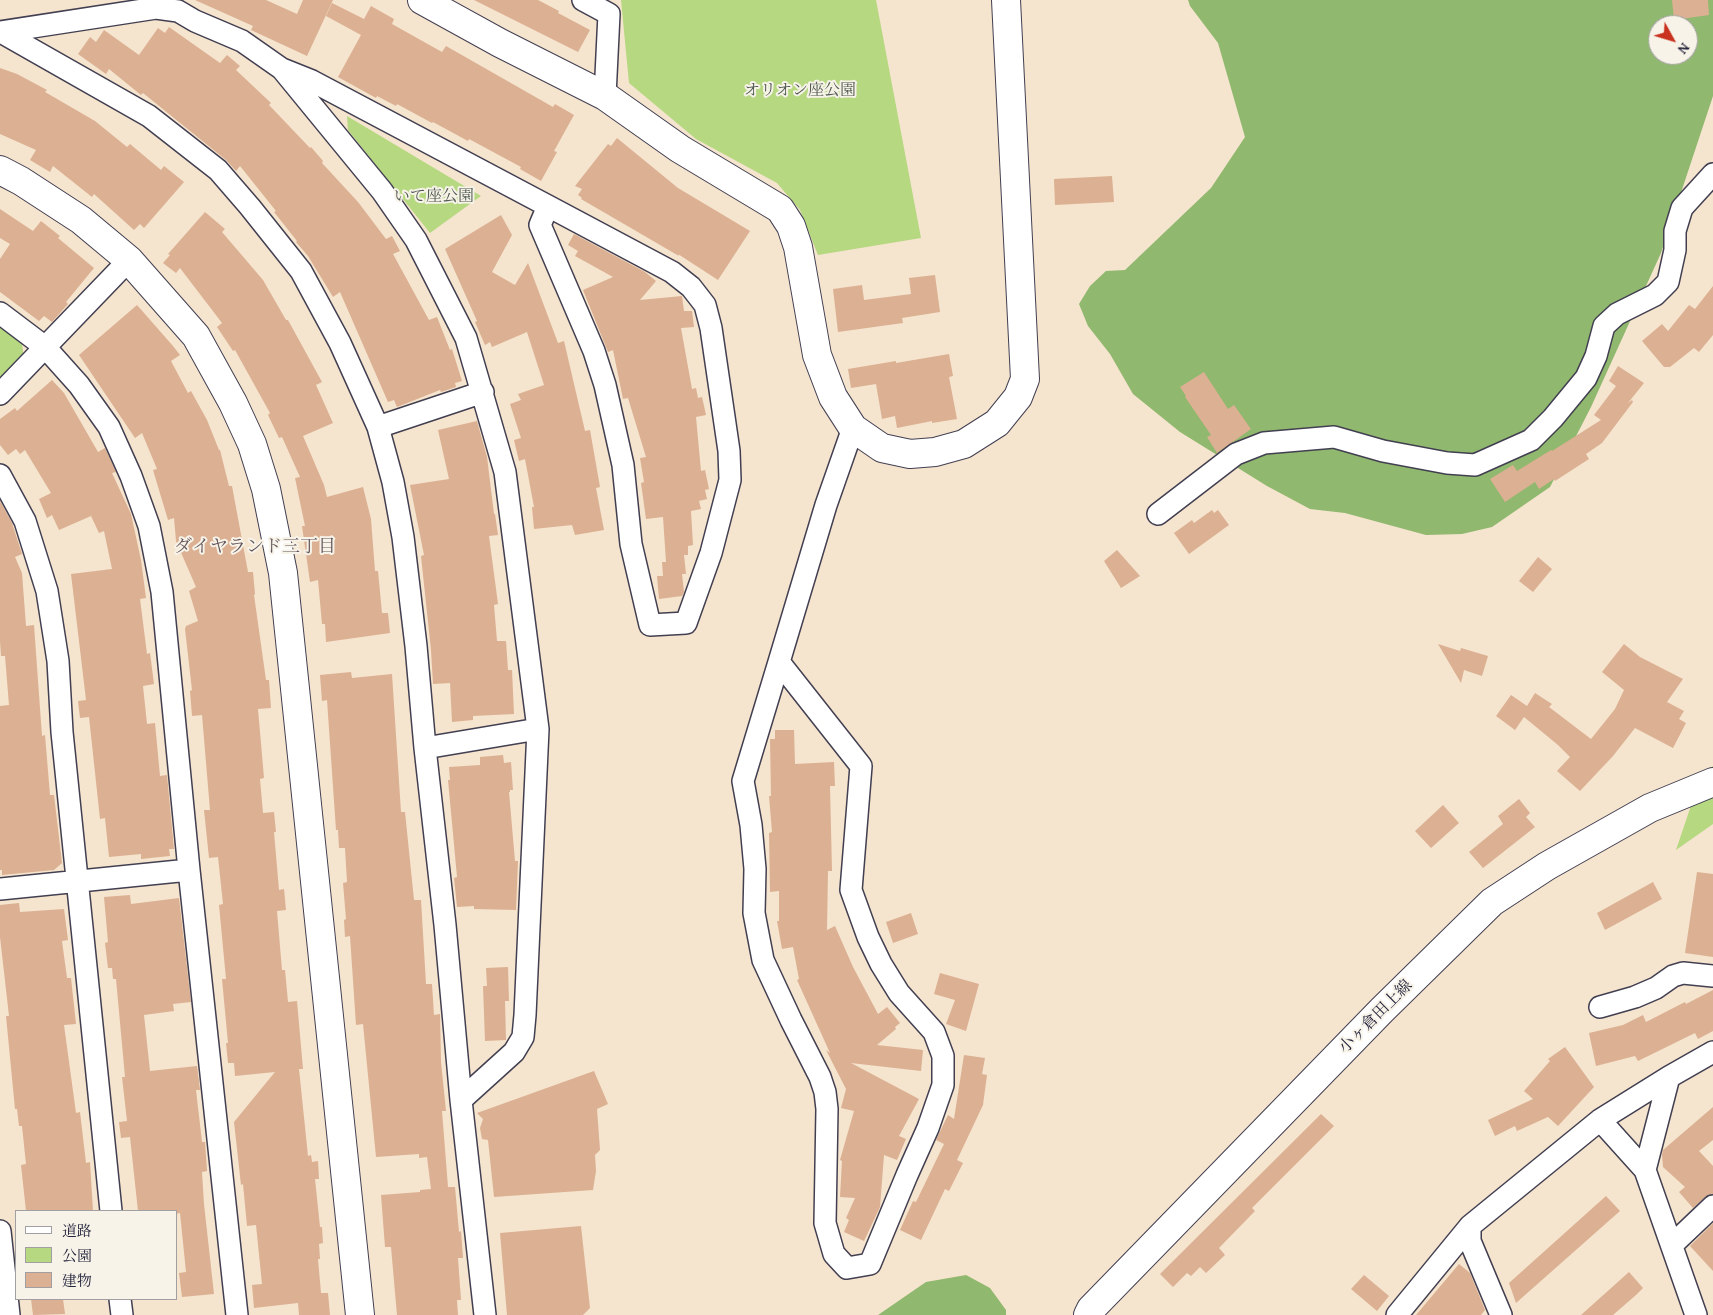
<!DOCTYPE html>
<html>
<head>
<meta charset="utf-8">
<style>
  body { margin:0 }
  #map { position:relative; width:1713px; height:1315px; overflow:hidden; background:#f5e4ce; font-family:"Gentium Book Plus","Noto Serif JP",serif }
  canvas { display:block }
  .legend { position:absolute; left:15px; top:1210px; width:162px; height:90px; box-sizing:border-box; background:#f7f3e8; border:1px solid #a29fa3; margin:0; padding:6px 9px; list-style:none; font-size:15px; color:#22223b }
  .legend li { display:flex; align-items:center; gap:10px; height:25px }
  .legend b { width:25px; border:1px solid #a29fa3 }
  .north { position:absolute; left:1648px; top:15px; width:50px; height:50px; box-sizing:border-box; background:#f7f3e8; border:1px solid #a29fa3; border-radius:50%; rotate:129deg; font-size:14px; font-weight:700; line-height:20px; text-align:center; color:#22223b }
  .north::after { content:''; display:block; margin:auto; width:18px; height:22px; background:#c8321e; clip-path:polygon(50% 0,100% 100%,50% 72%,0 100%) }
</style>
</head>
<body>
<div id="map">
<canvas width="1713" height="1315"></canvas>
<ul class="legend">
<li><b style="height:6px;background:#fff"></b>道路</li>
<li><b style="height:14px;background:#b5d880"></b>公園</li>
<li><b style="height:14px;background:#dcb092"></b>建物</li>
</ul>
<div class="north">N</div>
</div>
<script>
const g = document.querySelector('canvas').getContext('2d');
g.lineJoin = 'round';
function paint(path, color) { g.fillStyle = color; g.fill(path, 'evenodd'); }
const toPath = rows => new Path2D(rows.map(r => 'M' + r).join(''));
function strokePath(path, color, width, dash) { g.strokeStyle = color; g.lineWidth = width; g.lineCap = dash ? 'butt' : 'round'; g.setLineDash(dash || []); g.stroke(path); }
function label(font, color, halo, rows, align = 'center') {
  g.font = font + ' "Gentium Book Plus","Noto Serif JP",serif'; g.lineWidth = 4; g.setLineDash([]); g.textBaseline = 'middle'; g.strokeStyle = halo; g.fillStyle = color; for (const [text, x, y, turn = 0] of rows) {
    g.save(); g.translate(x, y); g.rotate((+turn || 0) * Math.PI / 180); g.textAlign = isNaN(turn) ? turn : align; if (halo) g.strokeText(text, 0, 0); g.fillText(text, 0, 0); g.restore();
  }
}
paint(toPath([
  [621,0,876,0,921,238,818,255,800,210,777,183,696,139,629,83],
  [347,116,481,196,430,233,348,130],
  [0,323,21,337,24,358,0,379],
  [1713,766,1713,824,1676,850,1701,776]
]), '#b5d880');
paint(toPath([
  [1188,0,1713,0,1713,96,1661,253,1591,407,1550,487,1492,527,1462,534,1426,535,1345,513,1310,509,1267,486,1180,432,1133,394,1110,354,1088,326,1079,304,1090,286,1106,271,1125,270,1211,188,1245,137,1218,43,1190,6],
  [1658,25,1688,25,1688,55,1658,55],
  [966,1275,990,1288,1006,1310,1006,1315,878,1315,926,1282]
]), '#90b86e');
paint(toPath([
  [195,0,266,0,297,14,303,0,333,0,307,56,251,30,253,26],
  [474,0,538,0,559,11,558,13,590,30,578,52],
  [1672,0,1708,0,1709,15,1674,20],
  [332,3,364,19,371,6,394,19,392,24,442,52,446,46,553,107,555,104,574,115,554,151,557,152,541,181,520,169,521,167,469,139,468,141,433,122,432,123,397,104,396,106,377,96,376,98,338,77,361,35,326,16],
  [169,27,220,63,227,55,240,66,236,70,271,103,269,105,310,148,311,147,323,161,322,163,358,202,386,239,392,236,400,251,393,254,429,320,437,317,450,350,452,349,462,381,455,383,456,387,441,392,440,390,397,407,394,400,388,402,340,292,333,297,308,256,296,242,297,241,274,212,276,211,240,166,236,171,226,160,143,93,141,95,109,69,106,74,78,54,90,37,96,42,104,30,139,55,158,28,165,33],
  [0,68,17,74,47,90,45,92,95,121,127,147,130,144,161,170,164,166,184,182,144,228,140,224,134,230,94,194,92,197,53,166,50,172,30,160,36,150,0,134],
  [617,138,678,188,750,231,718,280,678,254,679,256,581,199,582,198,578,195,582,189,575,186,608,144,611,146],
  [1112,176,1114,202,1055,205,1054,179],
  [0,209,33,231,41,221,60,236,58,238,94,268,66,302,68,304,52,322,44,316,39,321,0,292,0,259,10,244,0,238],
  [205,212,225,229,222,232,263,280,286,320,288,320,322,382,316,385,333,423,303,436,324,485,327,497,363,487,371,519,375,571,378,571,382,613,388,613,390,633,326,642,325,624,322,624,318,580,310,582,302,526,305,526,295,478,300,477,282,437,279,438,268,415,270,413,235,350,233,351,217,327,222,323,180,268,176,273,163,263,170,255,168,254],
  [501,215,512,235,492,272,515,285,528,263,558,343,564,341,585,431,590,430,600,487,596,488,604,530,575,535,572,525,534,529,532,507,534,507,525,459,519,461,514,440,521,438,510,404,521,400,518,394,544,385,527,332,492,347,490,342,485,345,475,322,477,321,445,249],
  [574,234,645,272,656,281,640,300,682,296,684,311,692,311,694,327,681,328,692,389,696,388,698,398,702,397,706,415,696,417,701,471,705,470,709,489,705,490,707,499,699,501,701,509,691,511,693,545,688,546,688,555,684,555,686,574,682,574,684,592,682,596,659,599,657,576,663,576,662,562,666,562,663,517,646,519,641,483,644,482,640,458,646,457,628,398,623,399,613,350,608,352,583,290,613,277,575,256,578,251,568,245],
  [935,275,940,312,902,318,903,323,838,332,833,289,862,285,864,300,911,294,909,278],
  [1713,286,1713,335,1699,352,1694,348,1670,367,1664,367,1642,341,1662,324,1668,331,1689,305,1695,309],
  [137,305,173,346,180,355,171,361,188,393,191,391,207,420,219,450,220,450,229,486,232,486,248,572,253,572,255,594,254,595,266,680,269,680,271,708,258,709,264,778,260,779,263,813,274,812,276,832,274,832,279,890,284,889,286,910,277,911,282,970,285,970,288,1002,297,1001,303,1069,299,1069,308,1156,311,1155,312,1162,318,1161,319,1179,315,1179,320,1227,322,1227,323,1243,319,1244,320,1259,318,1259,321,1293,328,1293,330,1315,299,1315,298,1303,254,1308,252,1285,262,1284,256,1225,247,1226,243,1184,241,1185,234,1122,275,1072,235,1076,234,1063,228,1063,226,1043,228,1043,222,979,226,979,219,905,223,904,218,857,209,858,204,810,210,810,202,715,192,716,190,691,192,690,185,629,186,626,198,621,189,591,196,587,176,541,174,518,168,520,153,470,157,469,142,433,135,438,79,355],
  [949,354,953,376,949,377,957,419,932,423,932,421,897,428,895,416,882,419,876,384,851,388,848,369,896,361,896,363],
  [1618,366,1644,383,1628,403,1632,400,1633,402,1602,443,1586,454,1589,459,1555,481,1554,479,1539,489,1535,482,1505,502,1490,479,1513,465,1517,471,1551,450,1552,451,1601,420,1594,415,1616,386,1609,381],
  [1204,372,1228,409,1234,405,1251,429,1217,453,1207,437,1211,435,1185,397,1186,396,1180,387],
  [52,380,64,393,98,452,105,448,116,472,112,473,131,514,141,560,146,598,140,599,147,654,150,653,154,684,143,686,147,724,155,723,160,776,167,775,174,849,169,849,170,856,141,859,141,854,109,857,105,818,100,819,89,717,80,718,78,701,86,700,71,574,112,569,104,531,99,533,91,516,59,530,52,515,47,518,39,499,51,493,25,450,20,454,16,449,8,455,0,445,0,419,15,408,17,411],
  [477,421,487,457,494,514,495,514,498,535,489,536,498,604,494,605,497,641,506,641,508,670,512,670,514,714,473,716,473,720,452,722,450,683,433,684,431,650,421,556,424,555,410,485,449,479,438,430],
  [0,501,12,523,22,554,15,557,22,573,26,626,34,625,42,736,45,735,50,795,54,795,62,863,54,870,2,875,2,870,0,870,0,706,9,705,5,656,1,656,0,641],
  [1212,510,1214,513,1218,510,1229,525,1189,554,1174,533,1192,520,1194,523],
  [1117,550,1140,576,1121,588,1104,561],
  [1538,557,1552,569,1533,592,1519,581],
  [1438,644,1460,651,1461,648,1488,656,1482,676,1464,670,1461,683],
  [1624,644,1640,657,1683,679,1667,702,1684,711,1679,719,1686,723,1673,748,1635,728,1613,756,1580,791,1557,771,1570,757,1558,745,1524,717,1515,730,1496,716,1511,695,1527,706,1535,693,1552,704,1549,707,1591,739,1615,709,1624,690,1602,672],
  [351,672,352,678,392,674,401,812,405,812,414,900,421,900,426,984,432,984,434,1015,440,1014,441,1062,446,1111,442,1111,448,1187,455,1187,459,1232,461,1231,463,1258,458,1258,461,1300,457,1300,458,1315,397,1315,391,1247,385,1247,381,1195,420,1192,420,1190,431,1189,427,1157,419,1158,419,1154,376,1157,363,1024,356,1025,350,936,345,937,344,920,346,919,343,883,347,882,345,848,339,848,338,830,336,830,327,700,322,701,320,675],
  [775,730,794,730,795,764,834,762,835,786,830,786,832,871,828,871,827,930,835,926,853,967,878,1014,887,1007,900,1023,895,1027,896,1029,877,1045,923,1050,921,1071,851,1063,919,1099,899,1136,906,1139,897,1160,884,1155,880,1207,864,1241,844,1232,849,1220,846,1218,855,1198,840,1197,842,1161,840,1160,854,1111,841,1108,846,1089,826,1050,830,1053,797,980,799,979,793,947,782,949,777,921,779,921,779,891,770,892,769,833,772,832,769,796,771,796,770,739,775,739],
  [503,755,504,763,511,762,513,790,510,790,510,792,509,792,515,861,518,861,516,910,474,909,474,906,457,907,454,878,457,877,448,780,450,780,449,767,480,765,480,757],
  [1519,799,1530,813,1526,817,1535,827,1483,868,1469,852,1503,824,1498,816],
  [1443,805,1459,823,1431,848,1415,831],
  [1697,872,1713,874,1713,957,1685,953],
  [1653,882,1662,899,1605,930,1597,913],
  [130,895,131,904,179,898,191,1002,173,1004,174,1011,144,1015,150,1071,197,1066,200,1090,196,1090,202,1142,205,1142,207,1171,202,1172,204,1204,214,1294,182,1297,179,1273,186,1272,180,1213,176,1214,176,1211,138,1211,130,1137,121,1138,119,1122,127,1121,122,1077,125,1077,116,979,113,979,112,968,108,968,105,943,108,942,104,897],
  [19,903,20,912,64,909,68,940,62,941,67,978,71,978,76,1024,64,1025,76,1113,80,1112,86,1163,90,1162,93,1211,26,1211,21,1165,26,1164,22,1126,19,1126,17,1109,15,1109,6,1016,9,1016,0,937,0,905],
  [911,913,918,934,893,943,886,922],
  [508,967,509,1001,505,1001,506,1040,485,1041,483,986,487,986,486,968],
  [940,973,979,984,966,1031,946,1024,955,1000,934,994],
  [1713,990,1713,1031,1698,1039,1695,1033,1638,1061,1635,1056,1596,1066,1589,1033,1623,1025,1643,1015,1646,1022,1685,1002,1686,1004],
  [1565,1047,1594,1087,1558,1126,1548,1117,1517,1131,1515,1126,1495,1136,1488,1120,1533,1099,1524,1091,1550,1061,1548,1059],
  [964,1055,985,1058,982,1074,987,1075,983,1105,957,1160,963,1163,949,1191,945,1189,921,1240,900,1230,913,1201,916,1202,944,1144,936,1140,948,1115,954,1119],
  [594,1071,608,1104,597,1109,600,1150,595,1155,596,1171,593,1190,494,1197,488,1140,482,1139,480,1128,483,1119,477,1113],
  [1713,1107,1713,1140,1699,1151,1713,1166,1713,1194,1705,1197,1693,1208,1679,1192,1685,1187,1663,1167,1662,1155,1663,1150],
  [1321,1114,1334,1126,1252,1208,1255,1211,1219,1248,1225,1255,1206,1273,1200,1267,1191,1276,1187,1273,1173,1287,1160,1274],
  [1606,1196,1620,1211,1516,1303,1509,1283],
  [1713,1223,1713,1271,1690,1246],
  [581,1226,590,1308,583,1315,507,1315,500,1233],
  [1459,1264,1470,1273,1485,1310,1481,1315,1416,1315],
  [1629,1272,1643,1288,1636,1295,1613,1315,1581,1315],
  [1364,1275,1389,1296,1377,1311,1351,1289],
  [31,1299,63,1299,65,1314,33,1315]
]), '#dcb092');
const street = toPath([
  [583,0,609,14,605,96],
  [0,32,156,8,178,11,195,21,242,41,282,69,312,81,548,206],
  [1,32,149,116,218,170,250,207,301,271,340,343,378,427,393,482,403,537,416,646,425,748,445,925,461,1100,485,1315],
  [282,69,382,191,416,240,466,338,505,472,538,729,525,1015,523,1037,514,1052,461,1100],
  [548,206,672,272,691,287,705,305,711,328,729,451,730,480,711,553,686,623,650,625,631,544,623,465,605,385,594,351,540,225,548,206],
  [0,313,45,347,79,385,109,427,131,476,149,526,162,592,189,870,237,1315],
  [0,394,129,260],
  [378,427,483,392],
  [0,475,25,521,47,591,58,661,62,732,111,1211],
  [1158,514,1236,454,1264,443,1334,437,1383,451,1447,463,1475,465,1531,440,1553,418,1586,378,1596,356,1604,326,1617,314,1655,295,1668,282,1675,250,1675,231,1682,208,1713,174],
  [779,662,743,781,751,825,755,869,754,913,763,960,791,1020,820,1077,825,1092,827,1109,825,1223,834,1254,847,1268,870,1264,907,1175,928,1128,943,1085,943,1056,934,1032,899,993,881,964,868,937,851,890,861,766,779,662,826,505,853,428],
  [425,748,538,729],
  [0,889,189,870],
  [1600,1007,1635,997,1656,988,1673,976,1683,973,1713,976],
  [1600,1120,1645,1170,1696,1315],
  [1645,1170,1669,1077],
  [1470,1226,1470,1241,1501,1315],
  [0,1231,9,1315],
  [1672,1245,1713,1206],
  [120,1299,122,1315],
  [1397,1315,1470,1226,1600,1120,1669,1077,1713,1052]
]);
const secondary = toPath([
  [422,0,500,43,605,96,680,149,780,209,791,226,798,247,817,355,833,397,853,428,882,448,910,454,935,452,964,444,997,423,1018,397,1025,379,1006,0],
  [0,170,21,181,81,220,129,260,196,336,233,403,252,444,266,489,283,573,360,1315],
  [1088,1315,1091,1309,1382,1010,1492,902,1547,866,1650,808,1713,782]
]);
strokePath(street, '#423f51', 24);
strokePath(secondary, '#423f51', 30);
strokePath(street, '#fff', 21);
strokePath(secondary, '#fff', 28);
label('16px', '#4e5950', '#f7f3e8', [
  ["オリオン座公園",800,91],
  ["いて座公園",434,197]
]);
label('16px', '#22223b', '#f7f3e8', [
  ["小ヶ倉田上線",1376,1017,-45]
]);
label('18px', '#635459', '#f7f3e8', [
  ["ダイヤランド三丁目",255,547]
]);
</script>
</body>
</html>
